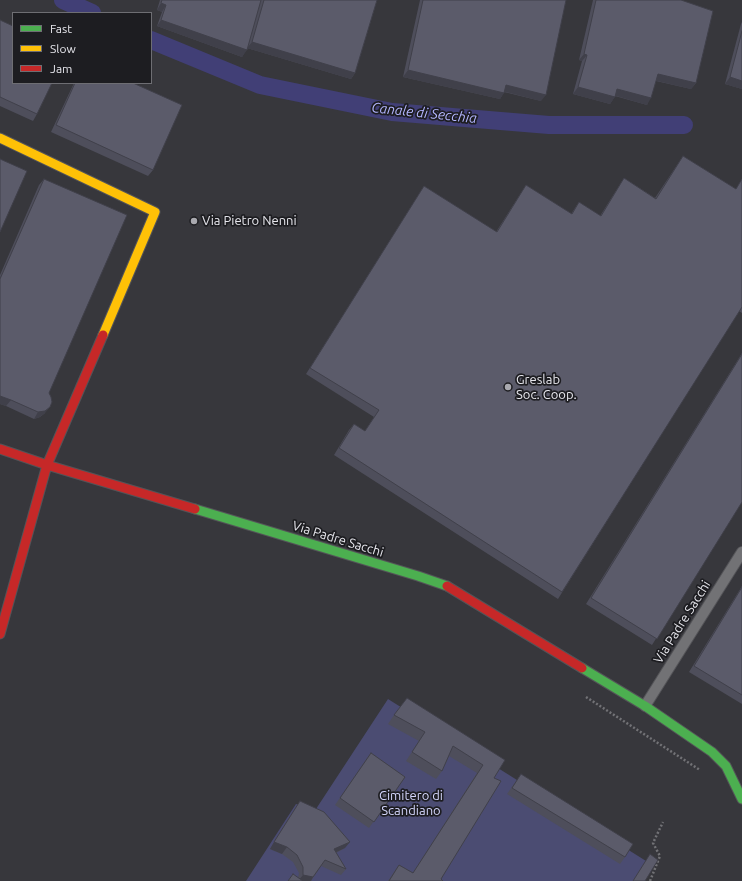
<!DOCTYPE html>
<html>
<head>
<meta charset="utf-8">
<style>
  body { margin:0 }
  #map { position:relative; width:742px; height:881px; overflow:hidden; background:#37373c; font-family:Ubuntu,sans-serif }
  canvas { display:block }
  .legend { position:absolute; left:12px; top:12px; width:140px; height:72px; box-sizing:border-box; background:#1d1d21; border:1px solid #6e6e73; margin:0; padding:5px 7px; list-style:none; font-size:12px; color:#e7e7ed }
  .legend li { display:flex; align-items:center; gap:8px; height:20px }
  .legend b { width:20px; border:1px solid #6e6e73 }
</style>
</head>
<body>
<div id="map">
<canvas width="742" height="881"></canvas>
<ul class="legend">
<li><b style="height:5px;background:#4caf50"></b>Fast</li>
<li><b style="height:5px;background:#ffc107"></b>Slow</li>
<li><b style="height:5px;background:#c62828"></b>Jam</li>
</ul>
</div>
<script>
const g = document.querySelector('canvas').getContext('2d');
g.lineJoin = 'round';
function paint(path, color) { g.fillStyle = color; g.fill(path, 'evenodd'); }
const toPath = rows => new Path2D(rows.map(r => 'M' + r).join(''));
function strokePath(path, color, width, dash) { g.strokeStyle = color; g.lineWidth = width; g.lineCap = dash ? 'butt' : 'round'; g.setLineDash(dash || []); g.stroke(path); }
function label(font, color, halo, rows, align = 'center') {
  g.font = font + ' Ubuntu,sans-serif'; g.lineWidth = 3.5; g.setLineDash([]); g.textBaseline = 'middle'; g.strokeStyle = halo; g.fillStyle = color; for (const [text, x, y, turn = 0] of rows) {
    g.save(); g.translate(x, y); g.rotate((+turn || 0) * Math.PI / 180); g.textAlign = isNaN(turn) ? turn : align; if (halo) g.strokeText(text, 0, 0); g.fillText(text, 0, 0); g.restore();
  }
}
paint(toPath([
  [388,699,654,866,644,881,246,881,296,804,316,809]
]), '#4b4c72');
strokePath(toPath([
  [63,0,92,13],
  [151,40,260,85,392,112,549,125,684,125]
]), '#413f76', 18);
const lane = toPath([
  [645,706,742,552]
]);
const fast = toPath([
  [195,509,418,576,447,586],
  [582,668,645,706,712,752,726,766,742,799]
]);
const slow = toPath([
  [0,138,155,212,103,335]
]);
const jam = toPath([
  [0,449,47,465,195,509],
  [447,586,582,668],
  [0,634,47,465,103,335]
]);
strokePath(lane, '#545458', 12);
strokePath(fast, '#545458', 11);
strokePath(slow, '#545458', 11);
strokePath(jam, '#545458', 11);
strokePath(toPath([
  [586,697,700,770],
  [650,881,660,856,653,843,663,822]
]), '#727276', 2.5, [2, 2]);
strokePath(lane, '#727275', 10);
strokePath(fast, '#4caf50', 9);
strokePath(slow, '#ffc107', 9);
strokePath(jam, '#c62828', 9);
paint(toPath([
  [160,0,261,0,248,44,261,0,377,0,355,73,351,79,247,48,242,57,157,26,162,12,157,10],
  [420,0,566,0,541,101,504,92,500,99,403,77],
  [593,0,681,0,696,83,691,89,656,81,647,105,615,96,610,104,573,94,582,61,579,60],
  [0,20,37,114,33,121,0,106],
  [742,22,742,89,725,84,741,24],
  [74,83,133,83,153,170,148,176,51,132],
  [683,156,736,189,742,179,742,313,739,311,558,599,334,455,349,430,354,424,365,431,374,417,306,374,424,186,496,232,526,185,571,214,579,202,600,216,624,178,655,198],
  [44,179,49,393,45,413,40,417,34,419,6,406,0,404,0,275,39,185],
  [742,353,742,502,652,645,586,604],
  [742,586,742,704,689,672],
  [394,715,505,760,494,778,441,879,443,881,388,881,399,865,413,873,477,773,449,756,442,771,436,779,406,761,419,741,388,724],
  [371,753,405,777,369,828,335,805],
  [521,774,625,857,620,864,507,794],
  [300,801,345,848,336,853,346,869,341,875,321,866,311,881,288,881,298,878,299,873,293,862,282,854,270,849]
]), '#4e4e5b');
paint(toPath([
  [161,3,166,5,162,12,157,10],
  [161,20,247,50,242,57,157,26],
  [252,42,355,73,351,79,247,48],
  [584,54,587,55,582,61,579,60],
  [408,70,504,93,500,99,403,77],
  [658,74,696,83,691,89,653,80],
  [730,77,742,81,742,89,725,84],
  [506,85,546,95,541,101,502,91],
  [578,87,615,97,610,104,573,94],
  [617,89,651,98,647,105,613,95],
  [0,396,11,400,6,406,0,404],
  [50,407,45,413,40,417,34,419,38,412],
  [274,842,287,847,282,854,270,849],
  [350,842,345,848,330,855,334,849],
  [303,875,313,877,311,881,298,881]
]), '#40404a');
const building = toPath([
  [162,0,261,0,247,50,161,20,166,5,161,3,162,0],
  [264,0,377,0,355,73,252,42,264,0],
  [423,0,566,0,546,95,506,85,504,93,408,70,423,0],
  [596,0,681,0,713,11,696,83,658,74,651,98,617,89,615,97,578,87,587,55,584,54,596,0],
  [0,20,13,26,13,83,52,83,37,114,0,97,0,20],
  [742,31,742,81,730,77,742,31],
  [75,83,133,83,182,105,153,170,56,125,75,83],
  [683,156,736,189,742,179,742,307,562,592,339,448,354,424,365,431,379,410,310,368,424,186,497,232,526,185,572,214,579,202,601,216,624,178,656,199,683,156],
  [0,159,27,171,0,232,0,159],
  [44,179,127,215,49,393,51,397,52,402,50,407,45,411,38,412,11,400,0,396,0,279,44,179],
  [742,354,742,502,657,639,591,598,742,354],
  [742,587,742,695,694,666,742,587],
  [407,698,505,760,494,778,501,781,441,879,443,881,389,881,399,865,413,873,483,765,453,746,442,771,412,752,425,732,394,715,407,698],
  [371,753,405,777,374,822,340,798,371,753],
  [521,774,633,844,625,857,512,788,521,774],
  [300,801,324,812,350,842,334,849,346,869,325,860,313,877,303,875,303,867,297,855,287,847,274,842,300,801],
  [650,854,658,860,645,881,633,881,650,854],
  [293,874,303,881,288,881,293,874]
]);
paint(building, '#5b5b6a');
strokePath(building, '#40404a', 1);
for (const [x, y, r, color] of [
  [194,221,4,"#a9a9af"],
  [508,387,4,"#a9a9af"]
]) { const dot = new Path2D(); dot.arc(x, y, r, 0, 2 * Math.PI); g.fillStyle = color; g.fill(dot); strokePath(dot, '#1d1d21', 1.5); }
label('13px', '#e7e7ed', '#1d1d21', [
  ["Via Pietro Nenni",202,221],
  ["Greslab",516,380],
  ["Soc. Coop.",516,395]
], 'left');
label('13px', '#e7e7ed', '#1d1d21', [
  ["Via Padre Sacchi",338,539,17],
  ["Via Padre Sacchi",682,622,-58]
]);
label('13px', '#d3d5fb', '#1d1d21', [
  ["Cimitero di",411,796],
  ["Scandiano",411,811]
]);
label('italic 14px', '#b4b6ff', '#1d1d21', [
  ["Canale di Secchia",424,113,6]
]);
</script>
</body>
</html>
